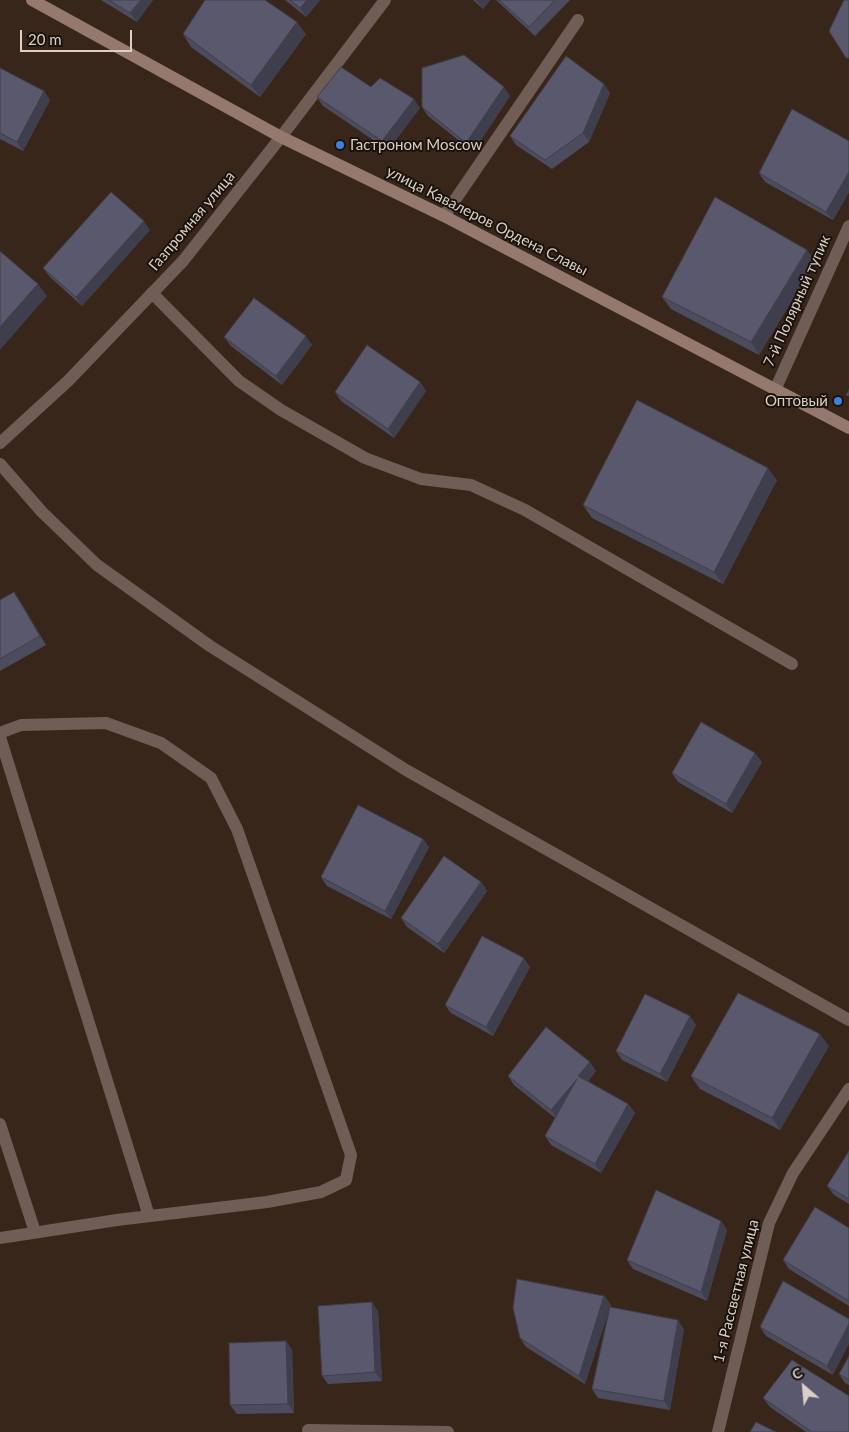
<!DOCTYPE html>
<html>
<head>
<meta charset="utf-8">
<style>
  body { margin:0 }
  #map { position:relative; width:849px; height:1432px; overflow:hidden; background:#39261b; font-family:Lato,sans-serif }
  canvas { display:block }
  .north { position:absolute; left:779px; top:1362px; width:50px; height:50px; -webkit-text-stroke:4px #1a120c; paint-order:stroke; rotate:333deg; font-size:14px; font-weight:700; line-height:20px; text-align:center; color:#dbcfc7 }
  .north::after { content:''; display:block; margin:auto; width:18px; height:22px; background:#dbcfc7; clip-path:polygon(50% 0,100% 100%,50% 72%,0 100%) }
  .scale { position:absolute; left:20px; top:30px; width:112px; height:22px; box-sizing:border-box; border:2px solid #dbcfc7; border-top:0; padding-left:6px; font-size:15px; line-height:18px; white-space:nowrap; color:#dbcfc7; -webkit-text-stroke:4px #1a120c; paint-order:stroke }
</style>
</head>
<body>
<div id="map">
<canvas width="849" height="1432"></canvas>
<div class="north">С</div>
<div class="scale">20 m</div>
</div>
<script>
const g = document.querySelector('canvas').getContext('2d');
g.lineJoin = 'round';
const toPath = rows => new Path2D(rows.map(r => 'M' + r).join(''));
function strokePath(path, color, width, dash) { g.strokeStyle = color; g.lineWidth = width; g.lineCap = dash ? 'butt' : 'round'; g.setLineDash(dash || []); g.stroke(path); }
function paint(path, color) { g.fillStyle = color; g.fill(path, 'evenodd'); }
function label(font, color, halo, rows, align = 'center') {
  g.font = font + ' Lato,sans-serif'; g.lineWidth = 4; g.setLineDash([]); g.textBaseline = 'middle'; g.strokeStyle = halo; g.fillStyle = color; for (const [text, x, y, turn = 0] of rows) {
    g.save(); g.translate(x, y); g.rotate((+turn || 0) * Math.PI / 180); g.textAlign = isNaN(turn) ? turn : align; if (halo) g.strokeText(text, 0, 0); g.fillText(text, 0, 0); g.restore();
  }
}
strokePath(toPath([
  [152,293,239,381,281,410,365,458,421,479,471,485,525,510,792,664]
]), '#6f5d56', 12);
strokePath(toPath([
  [444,216,578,20],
  [775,390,849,226],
  [0,443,68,381,183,261,281,137,385,0],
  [0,464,42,512,97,565,210,646,406,770,849,1020],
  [0,733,21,725,106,723,161,743,211,778,237,829,351,1155,346,1180,321,1192,267,1202,117,1220,0,1238],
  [0,737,149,1216],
  [0,1124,35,1232],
  [308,1430,448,1432],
  [718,1432,769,1223,793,1173,849,1089]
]), '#6f5d56', 12);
strokePath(toPath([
  [32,0,281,137,444,216,849,428]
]), '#95796e', 12);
paint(toPath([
  [101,0,153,0,137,22],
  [285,0,320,0,306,17],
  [473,0,490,0,483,9],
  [496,0,570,0,535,36],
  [183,34,306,34,260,97,191,47],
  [0,68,50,100,23,151,0,139],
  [604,84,610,93,589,142,552,169,516,145,510,136],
  [371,87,420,108,388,150,323,106,317,97],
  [510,96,473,152,428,116,422,107],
  [849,141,849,192,833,220,765,182,759,173],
  [150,230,82,306,50,277,43,268],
  [807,250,815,262,759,355,671,309,662,297],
  [224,337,312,345,282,385,231,346],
  [420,382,426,391,394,438,341,401,335,392],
  [777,480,723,584,592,518,583,505],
  [0,600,20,601,46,645,0,671],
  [762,762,732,813,678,782,672,773],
  [423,839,429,847,391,919,327,886,321,877],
  [481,882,487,891,444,953,407,927,401,918],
  [530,967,493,1036,451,1013,445,1005],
  [696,1025,667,1082,622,1060,616,1051],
  [829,1046,780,1130,700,1089,691,1076],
  [596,1071,588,1081,628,1104,635,1113,601,1173,551,1145,545,1136,555,1118,514,1085,508,1076],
  [849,1151,849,1204,834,1195,827,1186],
  [721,1221,727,1230,707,1301,633,1269,627,1260],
  [849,1228,849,1306,789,1269,783,1260],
  [783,1281,833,1375,766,1336,760,1327],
  [604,1296,611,1305,610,1307,684,1329,670,1410,598,1398,592,1389,609,1309,585,1384,526,1347,520,1338],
  [378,1311,382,1381,328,1384,322,1376],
  [286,1341,292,1350,294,1413,237,1414,230,1405],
  [849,1356,849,1385,845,1383,839,1374],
  [763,1398,849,1432,806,1432,770,1407]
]), '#4d4c5e');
paint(toPath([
  [141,0,153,0,137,22,130,13],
  [307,0,320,0,306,17,300,8],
  [476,0,490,0,483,9],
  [297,22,306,34,260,97,251,85],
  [604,84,610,93,589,142,583,133],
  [504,87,510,96,473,152,466,143],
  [44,91,50,100,23,151,17,142],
  [414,99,420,108,388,150,382,141],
  [849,172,849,192,833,220,826,212],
  [144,221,150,230,82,306,76,297],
  [807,250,815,262,759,355,751,342],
  [38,284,47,296,0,350,0,327],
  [306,336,312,345,282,385,276,376],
  [420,382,426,391,394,438,388,429],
  [768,468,777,480,723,584,714,572],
  [14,592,20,601,46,645,40,636],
  [755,753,762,762,732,813,726,804],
  [423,839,429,847,391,919,385,911],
  [481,882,487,891,444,953,438,944],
  [524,958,530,967,493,1036,486,1027],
  [690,1016,696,1025,667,1082,660,1074],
  [820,1034,829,1046,780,1130,772,1118],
  [590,1062,596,1071,585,1085,578,1076],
  [577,1079,557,1119,551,1110],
  [628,1104,635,1113,601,1173,595,1164],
  [721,1221,727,1230,707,1301,701,1292],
  [604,1296,611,1305,585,1384,579,1376],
  [372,1302,378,1311,382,1381,375,1372],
  [678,1320,684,1329,670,1410,664,1401],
  [849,1324,849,1344,833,1375,827,1366],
  [286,1341,292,1350,294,1413,288,1404]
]), '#3e3e4c');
const building = toPath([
  [109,0,141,0,130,13,109,0],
  [205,0,265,0,297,22,251,85,183,34,205,0],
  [290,0,307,0,300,8,290,0],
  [499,0,555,0,529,27,499,0],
  [844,0,849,0,849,58,846,58,829,31,844,0],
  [464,55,504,87,466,143,422,107,422,68,464,55],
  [566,56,604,84,583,133,545,160,510,136,566,56],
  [341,67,371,87,380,78,414,99,382,141,317,97,341,67],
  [0,68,44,91,17,142,0,133,0,68],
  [792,109,849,141,849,172,826,212,759,173,792,109],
  [111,192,144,221,76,297,43,268,111,192],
  [715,197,807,250,751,342,662,297,715,197],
  [0,251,38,284,0,327,0,251],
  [254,298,306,336,276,376,224,337,254,298],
  [367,345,420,382,388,429,335,392,367,345],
  [849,390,849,396,846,395,849,390],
  [637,400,768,468,714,572,583,505,637,400],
  [14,592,40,636,0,659,0,600,14,592],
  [701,722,755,753,726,804,672,773,701,722],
  [358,805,423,839,385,911,321,877,358,805],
  [444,856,481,882,438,944,401,918,444,856],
  [482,936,524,958,486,1027,445,1005,482,936],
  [738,993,820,1034,772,1118,691,1076,738,993],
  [645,994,690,1016,660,1074,616,1051,645,994],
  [546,1027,590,1062,578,1076,628,1104,595,1164,545,1136,577,1079,551,1110,508,1076,546,1027],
  [849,1151,849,1199,827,1186,849,1151],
  [656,1190,721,1221,701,1292,627,1260,656,1190],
  [815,1207,849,1228,849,1301,783,1260,815,1207],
  [517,1279,604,1296,579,1376,520,1338,513,1308,517,1279],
  [783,1281,849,1319,849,1324,827,1366,760,1327,783,1281],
  [372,1302,375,1372,322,1376,318,1306,372,1302],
  [610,1307,678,1320,664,1401,592,1389,610,1307],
  [286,1341,288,1404,230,1405,229,1343,286,1341],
  [849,1356,849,1380,839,1374,849,1356],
  [792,1360,849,1396,849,1432,812,1432,763,1398,792,1360],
  [756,1422,776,1432,750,1432,756,1422]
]);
paint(building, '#59586d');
strokePath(building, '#3e3e4c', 1);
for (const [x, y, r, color] of [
  [340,145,5,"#3f7fe0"],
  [838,401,5,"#3f7fe0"]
]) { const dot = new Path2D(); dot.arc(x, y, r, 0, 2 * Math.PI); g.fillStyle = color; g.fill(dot); strokePath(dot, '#1a120c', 2); }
label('15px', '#dbcfc7', '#1a120c', [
  ["Гастроном Moscow",350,145],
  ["Оптовый",828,401,"right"]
], 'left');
label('15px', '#dbcfc7', '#1a120c', [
  ["Газпромная улица",192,221,-50],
  ["улица Кавалеров Ордена Славы",487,221,27],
  ["7-й Полярный тупик",797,301,-66],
  ["1-я Рассветная улица",736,1291,-76]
]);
</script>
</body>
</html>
